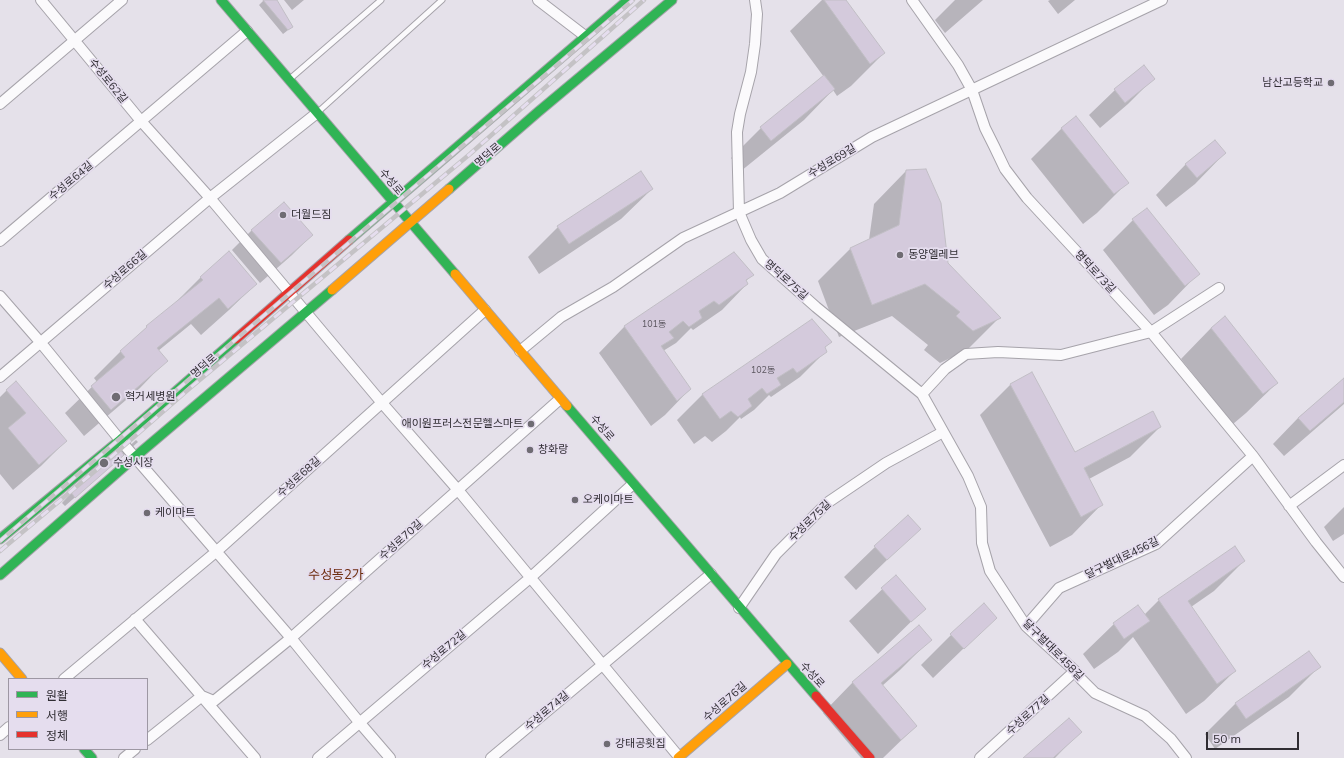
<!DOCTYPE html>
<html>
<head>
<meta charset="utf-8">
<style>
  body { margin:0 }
  #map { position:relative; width:1344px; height:758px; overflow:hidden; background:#e5e1ea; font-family:Mulish,"Noto Sans KR",sans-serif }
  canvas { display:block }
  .legend { position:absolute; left:8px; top:678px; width:140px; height:72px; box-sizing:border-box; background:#e5ddee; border:1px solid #9d97a3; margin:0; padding:5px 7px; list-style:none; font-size:12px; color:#302d33 }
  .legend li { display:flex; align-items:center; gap:8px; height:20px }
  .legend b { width:20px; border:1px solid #9d97a3 }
  .scale { position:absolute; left:1206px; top:732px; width:93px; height:18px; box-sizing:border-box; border:2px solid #302d33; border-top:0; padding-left:5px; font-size:12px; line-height:14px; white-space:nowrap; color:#302d33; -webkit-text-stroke:3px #e5ddee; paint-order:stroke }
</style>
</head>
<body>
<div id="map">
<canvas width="1344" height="758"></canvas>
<ul class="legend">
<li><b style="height:5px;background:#30b455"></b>원활</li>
<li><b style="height:5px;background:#ff9f0a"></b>서행</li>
<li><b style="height:5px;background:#e5322d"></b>정체</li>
</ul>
<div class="scale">50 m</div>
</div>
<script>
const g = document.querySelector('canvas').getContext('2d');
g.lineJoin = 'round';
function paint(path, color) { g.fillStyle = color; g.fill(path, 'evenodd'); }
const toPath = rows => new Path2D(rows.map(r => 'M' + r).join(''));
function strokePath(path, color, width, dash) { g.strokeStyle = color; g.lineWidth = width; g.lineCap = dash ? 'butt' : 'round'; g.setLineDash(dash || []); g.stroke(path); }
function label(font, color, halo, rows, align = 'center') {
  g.font = font + ' Mulish,"Noto Sans KR",sans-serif'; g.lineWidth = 3.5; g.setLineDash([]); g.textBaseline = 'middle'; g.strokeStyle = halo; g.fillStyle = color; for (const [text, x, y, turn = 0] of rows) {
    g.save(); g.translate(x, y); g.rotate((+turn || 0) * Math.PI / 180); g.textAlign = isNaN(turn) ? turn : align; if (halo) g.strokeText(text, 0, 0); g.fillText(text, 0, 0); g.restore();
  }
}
paint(toPath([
  [264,0,276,0,292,27,283,34,259,5],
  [284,0,304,0,292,10],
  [822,0,845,0,884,53,851,86,837,96,833,90,804,120,741,171,731,158,761,128,824,77,790,31],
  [955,0,983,0,945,33,935,20],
  [1050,0,1075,0,1058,14,1048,1],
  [1154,78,1128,104,1100,128,1089,115,1115,90],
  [1062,128,1127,183,1097,213,1083,224,1031,159],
  [1225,153,1195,184,1166,207,1156,195,1186,164],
  [906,171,947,264,999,318,967,350,940,363,924,350,928,345,892,316,839,337,818,281,850,249,869,240,874,204],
  [652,189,621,219,539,274,528,257,558,227],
  [1133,220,1198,274,1168,305,1154,315,1103,250],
  [252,230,312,235,292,255,260,283,232,250],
  [734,253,753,274,746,281,747,284,722,310,693,330,691,328,676,343,663,351,690,389,665,415,651,426,599,353,624,327],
  [201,277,256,284,229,310,201,335,191,324,158,351,166,361,140,388,84,436,65,413,97,382,94,378,120,352,147,327,174,304],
  [1225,318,1277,383,1246,413,1233,424,1181,359,1211,328],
  [831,342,824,348,826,351,800,377,771,397,769,395,754,410,741,419,740,417,726,431,712,442,705,436,694,444,677,420,703,394],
  [1032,373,1075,454,1160,427,1130,457,1089,479,1102,504,1072,535,1050,547,980,415,1010,385],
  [1344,379,1344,404,1284,456,1273,444,1298,418],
  [7,390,66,441,41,466,13,490,0,474,0,397],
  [136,440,138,442,128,451,65,506,62,503,71,493,121,452,122,453],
  [1344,507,1344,534,1333,541,1324,527],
  [907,516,919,529,856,590,844,577],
  [1244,561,1214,591,1191,607,1235,671,1204,701,1186,714,1133,637,1118,652,1094,669,1083,654,1114,624,1138,607,1144,615,1159,600],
  [896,576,924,609,878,654,849,621],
  [996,617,933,678,921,665,951,635],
  [930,640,900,670,882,686,916,726,883,758,861,758,823,713,853,682],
  [1309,652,1319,667,1289,697,1215,749,1205,734,1235,704],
  [1080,732,1055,758,1024,758]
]), '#0003');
const building = toPath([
  [263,0,277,0,293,27,288,30,263,0],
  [824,0,846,0,885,53,870,64,824,0],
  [1144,65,1155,79,1125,103,1114,89,1144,65],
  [824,75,835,89,771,141,760,127,824,75],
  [1076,116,1129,183,1114,194,1061,128,1076,116],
  [1215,140,1226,153,1197,178,1185,164,1215,140],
  [926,169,941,203,948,263,1001,318,973,331,956,316,960,312,925,284,872,305,850,248,899,225,906,170,926,169],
  [641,171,653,189,569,244,557,226,641,171],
  [284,202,313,235,281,263,251,230,284,202],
  [1147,208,1200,274,1185,286,1132,219,1147,208],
  [229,251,257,284,228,309,219,298,157,348,168,361,111,410,91,386,125,357,120,351,147,327,146,326,203,280,200,277,229,251],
  [734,252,754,275,746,280,748,284,719,305,714,301,699,311,702,318,689,327,683,321,669,332,674,338,661,346,691,389,677,401,624,326,734,252],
  [1225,316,1278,383,1263,394,1211,328,1225,316],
  [812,319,832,342,825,347,827,352,797,373,793,368,777,378,781,385,767,394,762,388,748,399,752,406,738,417,731,411,720,419,702,394,812,319],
  [1032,372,1075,452,1153,411,1161,427,1084,468,1103,505,1081,517,1010,384,1032,372],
  [1344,378,1344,402,1310,431,1298,418,1344,378],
  [16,381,67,441,39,465,8,428,26,413,6,390,16,381],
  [121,451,124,455,75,498,71,492,121,451],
  [908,515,921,529,887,560,874,546,908,515],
  [1235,546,1245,561,1188,601,1236,671,1217,684,1158,599,1235,546],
  [896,575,926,609,911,622,881,588,896,575],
  [984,603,997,618,964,649,950,634,984,603],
  [1138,605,1150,621,1124,639,1113,623,1138,605],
  [919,625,932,640,881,683,917,726,901,740,852,682,919,625],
  [1309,651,1321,667,1246,719,1235,703,1309,651],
  [1069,718,1082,732,1053,758,1023,758,1069,718]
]);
paint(building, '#d4cadc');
strokePath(building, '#c1bec5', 1);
const lane = toPath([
  [291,78,381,0],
  [318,112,442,0]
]);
const street = toPath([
  [41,0,141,121,210,198,382,403,458,490,679,757],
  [538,0,585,36],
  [755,0,757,14,755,44,751,72,740,114,737,132,739,212,751,240,762,259,816,307,922,394,968,476,981,507,982,543,990,571,1026,626,1075,671,1081,679,1095,693,1145,716,1171,739,1186,758],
  [912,0,958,65,972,90,985,128,994,146,1005,169,1027,198,1151,332,1253,456,1316,542,1344,577],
  [0,104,122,0],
  [0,241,247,31],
  [0,296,41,343,120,440,291,638,359,722,390,758],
  [520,351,561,317,613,287,683,238,780,193,872,137,1162,0],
  [0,377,210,198,317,113],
  [922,394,945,369,966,354,998,352,1061,355,1151,332,1219,288],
  [1289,506,1344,465],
  [739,608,776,554,827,503,886,463,943,432],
  [135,619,255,758],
  [1026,626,1059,588,1156,544,1253,456],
  [64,679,217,551,485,310],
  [0,735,9,727],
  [147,740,202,696,214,701,291,638,560,399],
  [124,758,135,749],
  [318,758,530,578,633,484],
  [491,758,711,574],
  [980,758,1075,671]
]);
const fast = toPath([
  [221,0,455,274],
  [449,189,538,112,672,0],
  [349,240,628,0],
  [567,406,816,696],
  [0,539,120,440,236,339],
  [0,575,135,457,332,290],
  [84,749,92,758]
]);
const slow = toPath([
  [455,274,567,406],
  [332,290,449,189],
  [0,653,22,679],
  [678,758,787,664]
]);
const jam = toPath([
  [236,339,349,240],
  [816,696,870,758]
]);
strokePath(lane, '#a6a3aa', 7);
strokePath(street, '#a6a3aa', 12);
strokePath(fast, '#a6a3aa', 11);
strokePath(slow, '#a6a3aa', 11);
strokePath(jam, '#a6a3aa', 11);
strokePath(lane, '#fbfafc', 5);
strokePath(street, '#fbfafc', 10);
strokePath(fast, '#30b455', 9);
strokePath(slow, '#ff9f0a', 9);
strokePath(jam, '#e5322d', 9);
const rail = toPath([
  [0,541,633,0],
  [0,551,95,471,190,388,470,154,644,0]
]);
strokePath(rail, '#c4c2c5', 4.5);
strokePath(rail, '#e5ddee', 3, [9]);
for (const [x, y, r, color] of [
  [1331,83,4,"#6f6c73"],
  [283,215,4,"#6f6c73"],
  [900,255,4,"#6f6c73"],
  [116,397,5,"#6f6c73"],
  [531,424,4,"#6f6c73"],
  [530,450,4,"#6f6c73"],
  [104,463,5,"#6f6c73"],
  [575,500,4,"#6f6c73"],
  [147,513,4,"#6f6c73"],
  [607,744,4,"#6f6c73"]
]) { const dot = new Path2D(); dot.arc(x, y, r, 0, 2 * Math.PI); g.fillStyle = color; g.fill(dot); strokePath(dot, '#e5ddee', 1.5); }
label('9px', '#5b565f', null, [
  ["101동",654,324],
  ["102동",763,370]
]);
label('11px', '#302d33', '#e5ddee', [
  ["수성로62길",108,81,51],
  ["명덕로",488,155,-41],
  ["수성로69길",832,161,-31],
  ["수성로64길",71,181,-40],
  ["수성로",391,182,50],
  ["수성로66길",125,270,-41],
  ["명덕로73길",1095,272,47],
  ["명덕로75길",786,280,42],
  ["명덕로",204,366,-41],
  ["수성로",602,428,50],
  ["수성로68길",299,477,-42],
  ["수성로75길",810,521,-44],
  ["수성로70길",401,540,-42],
  ["달구벌대로456길",1122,558,-26],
  ["수성로72길",444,650,-40],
  ["달구벌대로458길",1053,650,45],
  ["수성로",812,675,48],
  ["수성로76길",725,702,-41],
  ["수성로74길",547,711,-40],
  ["수성로77길",1028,715,-42]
]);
label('11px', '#302d33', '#e5ddee', [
  ["남산고등학교",1323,83,"right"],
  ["더월드짐",291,215],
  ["동양엘레브",908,255],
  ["혁거세병원",125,397],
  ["애이원프러스전문헬스마트",523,424,"right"],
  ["창화랑",538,450],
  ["수성시장",113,463],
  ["오케이마트",583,500],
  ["케이마트",155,513],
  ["강태공횟집",615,744]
], 'left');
label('13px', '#6d2d0e', '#e5ddee', [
  ["수성동2가",336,575]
]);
</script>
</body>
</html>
